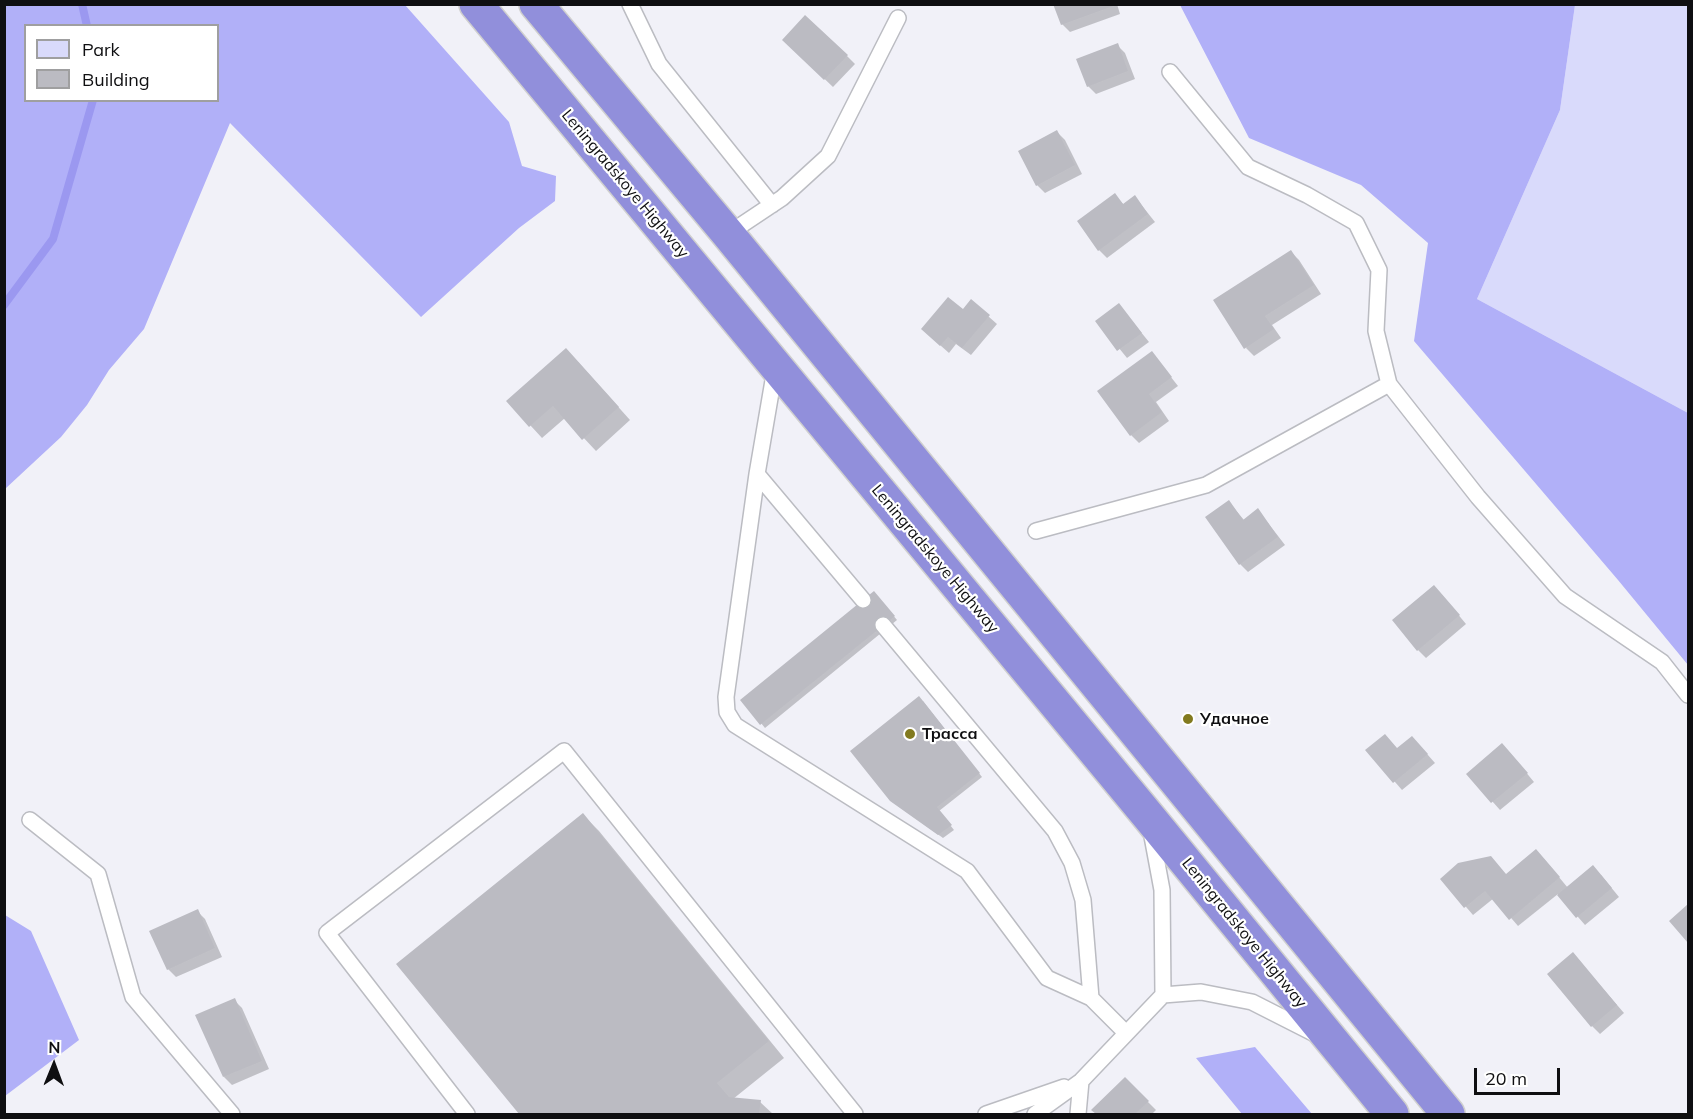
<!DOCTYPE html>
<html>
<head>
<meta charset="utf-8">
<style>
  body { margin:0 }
  #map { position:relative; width:1693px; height:1119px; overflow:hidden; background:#f1f1f8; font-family:Mulish,sans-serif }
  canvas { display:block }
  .frame { position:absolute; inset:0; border:6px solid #0f0f11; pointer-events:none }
  .legend { position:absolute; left:24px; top:24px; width:195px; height:78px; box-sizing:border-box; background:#fff; border:2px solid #9f9fa0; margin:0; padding:8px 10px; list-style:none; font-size:18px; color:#0f0f11 }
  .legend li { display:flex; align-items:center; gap:12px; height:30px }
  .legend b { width:30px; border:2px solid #9f9fa0 }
  .north { position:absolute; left:24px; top:1035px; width:60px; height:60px; -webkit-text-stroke:4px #fff; paint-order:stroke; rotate:1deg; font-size:16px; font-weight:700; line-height:24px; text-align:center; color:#0f0f11 }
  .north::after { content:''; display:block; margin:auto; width:21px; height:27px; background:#0f0f11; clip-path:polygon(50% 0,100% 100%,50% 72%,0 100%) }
  .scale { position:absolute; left:1474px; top:1068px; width:86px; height:27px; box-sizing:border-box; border:3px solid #0f0f11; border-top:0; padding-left:8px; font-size:18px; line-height:21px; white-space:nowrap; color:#0f0f11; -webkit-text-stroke:4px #fff; paint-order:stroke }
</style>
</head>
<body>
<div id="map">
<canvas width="1693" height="1119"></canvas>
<div class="frame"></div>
<ul class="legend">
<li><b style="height:16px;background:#d9dafb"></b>Park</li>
<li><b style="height:16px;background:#bbbbc2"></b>Building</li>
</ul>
<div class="north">N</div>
<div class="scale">20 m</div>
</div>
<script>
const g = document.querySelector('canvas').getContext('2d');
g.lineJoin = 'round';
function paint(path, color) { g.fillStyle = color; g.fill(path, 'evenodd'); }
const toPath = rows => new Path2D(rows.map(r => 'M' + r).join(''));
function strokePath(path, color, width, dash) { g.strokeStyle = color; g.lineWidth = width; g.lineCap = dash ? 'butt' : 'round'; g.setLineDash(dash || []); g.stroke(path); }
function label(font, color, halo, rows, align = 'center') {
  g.font = font + ' Mulish,sans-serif'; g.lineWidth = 4.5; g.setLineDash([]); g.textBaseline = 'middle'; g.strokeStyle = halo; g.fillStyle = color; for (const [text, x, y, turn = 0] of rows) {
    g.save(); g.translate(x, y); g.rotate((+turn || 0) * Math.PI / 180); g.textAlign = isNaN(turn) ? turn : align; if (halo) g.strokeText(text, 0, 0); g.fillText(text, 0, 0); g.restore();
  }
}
paint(toPath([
  [1575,5,1688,5,1688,413,1477,299,1560,110]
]), '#d9dafb');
paint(toPath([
  [5,4,405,5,509,122,522,166,556,176,555,201,519,228,421,317,230,123,144,329,109,370,87,405,61,437,5,489],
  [26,26,218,26,218,100,26,100],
  [1180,5,1575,5,1560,110,1477,299,1688,413,1688,665,1618,580,1414,341,1428,243,1361,185,1249,138],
  [5,915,31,931,79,1040,5,1096],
  [1255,1047,1312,1114,1242,1114,1196,1058]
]), '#b1b0f8');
paint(toPath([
  [1055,4,1117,4,1120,14,1070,32,1062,24],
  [1117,45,1125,53,1135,79,1096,94,1088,86],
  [792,48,847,56,855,64,833,87],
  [1057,132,1065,140,1082,174,1045,193,1037,185],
  [1115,195,1124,205,1135,197,1155,222,1107,258,1099,250],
  [1291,252,1299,260,1321,294,1272,325,1281,338,1254,356,1246,348],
  [971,301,997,324,971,355,956,344,949,353,931,337,963,311],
  [1119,305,1149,342,1127,358,1097,321],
  [1152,353,1178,386,1156,402,1169,421,1139,443,1131,435],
  [578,362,630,420,596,451,565,418,542,438,508,401],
  [1229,502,1244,520,1258,510,1285,545,1248,572,1240,564],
  [1442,595,1466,624,1426,658,1418,650],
  [878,597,897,620,765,728,742,700],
  [923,701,982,777,939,811,954,830,943,838,891,801],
  [1420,746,1435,763,1402,790,1367,750,1398,749],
  [1510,753,1534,782,1500,810,1468,774],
  [583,815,599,831,784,1058,733,1099,760,1102,773,1114,521,1114,398,964],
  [1544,859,1568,888,1601,875,1619,897,1585,925,1558,894,1518,926,1494,898,1473,915,1442,879,1506,875],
  [197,911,205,919,222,957,176,977,168,969],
  [1573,954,1624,1013,1600,1034,1592,1026],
  [234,1000,242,1008,269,1069,232,1085,224,1077],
  [1125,1079,1156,1110,1152,1114,1098,1114,1093,1110]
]), '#0003');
strokePath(toPath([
  [82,4,87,26],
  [4,305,53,239,93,100]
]), '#9b98f0', 8);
paint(toPath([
  [1053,4,1116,4,1116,5,1061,25],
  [805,15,848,55,824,80,782,40],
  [1118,43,1128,71,1087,87,1076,59],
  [1057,130,1075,165,1036,186,1018,151],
  [1115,193,1123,204,1135,195,1148,214,1098,251,1077,221],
  [1291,250,1314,285,1265,316,1274,329,1244,349,1213,300],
  [948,297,963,309,971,299,990,315,962,348,948,337,940,346,921,329],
  [1119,303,1142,333,1117,351,1095,321],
  [566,348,619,407,582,440,553,406,529,427,506,401],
  [1152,351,1172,377,1149,394,1162,412,1130,436,1097,391],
  [1229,500,1243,520,1258,508,1278,537,1239,565,1205,517],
  [1434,585,1460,615,1417,651,1392,620],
  [874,591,895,616,760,725,740,700],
  [919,696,980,773,937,807,952,825,938,835,890,801,850,751],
  [1385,734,1397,748,1412,736,1428,754,1393,783,1365,750],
  [1502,743,1528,773,1491,803,1466,774],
  [583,813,769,1041,717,1083,729,1097,761,1100,759,1114,519,1114,396,964],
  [1536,849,1560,877,1509,920,1485,891,1464,908,1440,879,1458,863,1491,856,1506,874],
  [1593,865,1612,888,1576,918,1557,895],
  [1688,904,1688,943,1669,921],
  [198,909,215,948,167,970,149,931],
  [1573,952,1617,1005,1591,1027,1547,974],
  [235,998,262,1061,223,1077,195,1015],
  [1125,1077,1149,1101,1135,1114,1096,1114,1091,1110]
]), '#bbbbc2');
const lane = toPath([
  [630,4,659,64,772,205],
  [1170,72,1248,167,1307,195,1356,223,1379,270,1376,331,1389,384,1478,497,1565,596,1662,662,1688,695],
  [728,234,782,198,828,156,898,18],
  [775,369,757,474,863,600],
  [757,474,726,697,727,712,735,725,967,871,1047,978,1091,998],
  [1036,531,1206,485,1389,384],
  [883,625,1055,831,1072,863,1083,900,1091,998,1126,1033],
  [30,820,98,874,133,997,232,1114],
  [1151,831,1162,890,1163,995],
  [467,1114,327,933,564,751,855,1114],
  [986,1114,1064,1087],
  [1035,1114,1081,1081,1163,995,1201,992,1252,1002,1315,1034],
  [1078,1114,1081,1081]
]);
const highway = toPath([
  [476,4,1149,817,1392,1114],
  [536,4,728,234,1448,1114]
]);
strokePath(lane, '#bbbcc2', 18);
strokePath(highway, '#cfcfcf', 36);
strokePath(lane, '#fff', 15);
strokePath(highway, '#918fdb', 33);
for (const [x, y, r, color] of [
  [1188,719,6,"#827a1f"],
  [910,734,6,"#827a1f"]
]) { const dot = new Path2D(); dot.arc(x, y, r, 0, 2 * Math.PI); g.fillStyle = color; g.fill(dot); strokePath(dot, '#fff', 2); }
label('16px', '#0f0f11', '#fff', [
  ["Leningradskoye Highway",625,184,50],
  ["Leningradskoye Highway",935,559,50],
  ["Leningradskoye Highway",1244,933,51]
]);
label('bold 16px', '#0f0f11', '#fff', [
  ["Удачное",1200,719],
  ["Трасса",922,734]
], 'left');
</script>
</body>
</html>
